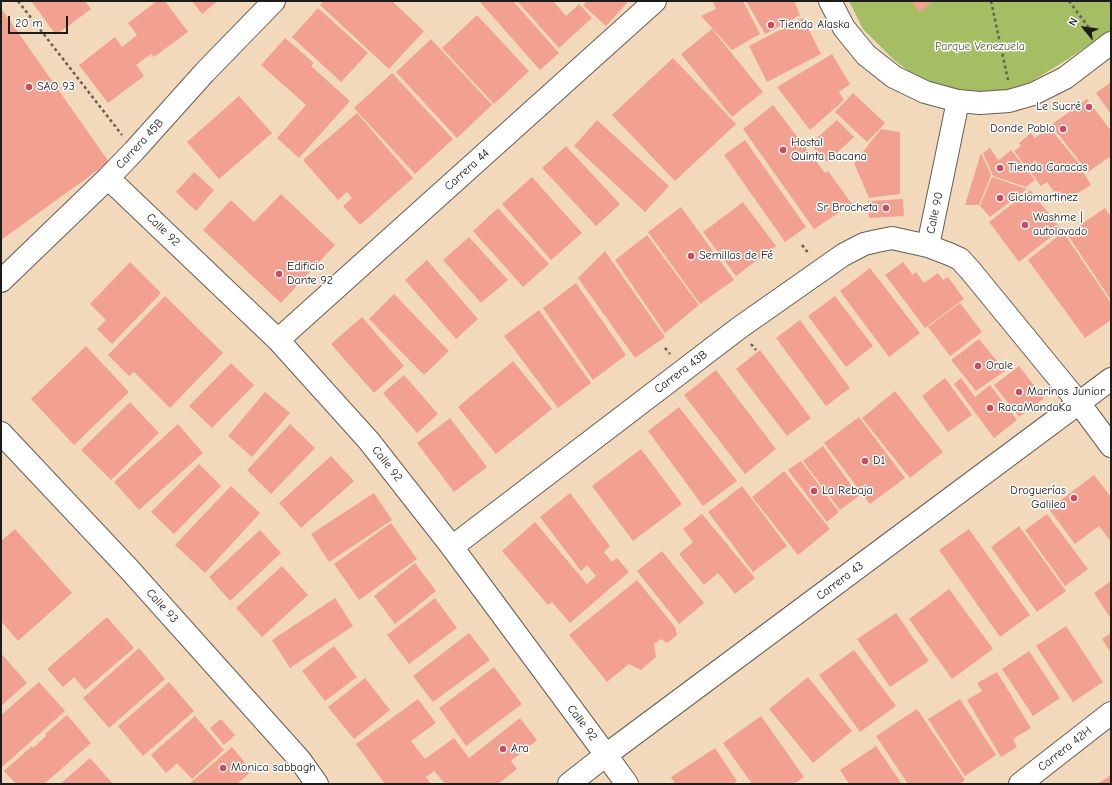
<!DOCTYPE html>
<html>
<head>
<meta charset="utf-8">
<style>
  body { margin:0 }
  #map { position:relative; width:1112px; height:785px; overflow:hidden; background:#f3d9bb; font-family:"Comic Neue",sans-serif }
  canvas { display:block }
  .frame { position:absolute; inset:0; border:2px solid #1c1c1c; pointer-events:none }
  .north { position:absolute; left:1064px; top:8px; width:40px; height:40px; -webkit-text-stroke:3px #fff; paint-order:stroke; rotate:299deg; font-size:11px; font-weight:700; line-height:16px; text-align:center; color:#1c1c1c }
  .north::after { content:''; display:block; margin:auto; width:14px; height:18px; background:#1c1c1c; clip-path:polygon(50% 0,100% 100%,50% 72%,0 100%) }
  .scale { position:absolute; left:8px; top:16px; width:60px; height:18px; box-sizing:border-box; border:2px solid #1c1c1c; border-top:0; padding-left:5px; font-size:12px; line-height:14px; white-space:nowrap; color:#1c1c1c; -webkit-text-stroke:3px #fff; paint-order:stroke }
</style>
</head>
<body>
<div id="map">
<canvas width="1112" height="785"></canvas>
<div class="frame"></div>
<div class="north">N</div>
<div class="scale">20 m</div>
</div>
<script>
const g = document.querySelector('canvas').getContext('2d');
g.lineJoin = 'round';
function paint(path, color) { g.fillStyle = color; g.fill(path, 'evenodd'); }
const toPath = rows => new Path2D(rows.map(r => 'M' + r).join(''));
function strokePath(path, color, width, dash) { g.strokeStyle = color; g.lineWidth = width; g.lineCap = dash ? 'butt' : 'round'; g.setLineDash(dash || []); g.stroke(path); }
function label(font, color, halo, rows, align = 'center') {
  g.font = font + ' "Comic Neue",sans-serif'; g.lineWidth = 3; g.setLineDash([]); g.textBaseline = 'middle'; g.strokeStyle = halo; g.fillStyle = color; for (const [text, x, y, turn = 0] of rows) {
    g.save(); g.translate(x, y); g.rotate((+turn || 0) * Math.PI / 180); g.textAlign = isNaN(turn) ? turn : align; if (halo) g.strokeText(text, 0, 0); g.fillText(text, 0, 0); g.restore();
  }
}
paint(toPath([
  [849,1,1111,1,1111,30,1068,59,1029,83,1009,90,985,94,958,92,932,83,911,73,894,60,863,29]
]), '#a5bd63');
paint(toPath([
  [31,1,85,1,91,9,56,35],
  [157,1,165,1,188,32,154,57,151,54,136,65,144,76,108,103,79,65,115,37,122,47,137,35,128,23],
  [192,1,218,1,202,14],
  [324,1,392,1,424,31,389,69,320,5],
  [479,1,513,1,559,53,540,70],
  [517,1,553,1,566,16,579,4,592,18,559,48],
  [587,1,625,1,627,3,606,26,583,5],
  [713,1,743,1,760,34,732,50,701,16,716,9],
  [746,1,794,1,800,15,765,34],
  [911,1,933,1,920,12],
  [318,8,368,53,341,82,292,37],
  [3,11,109,162,1,240,1,12],
  [477,15,529,71,494,104,442,48],
  [803,18,821,54,767,82,749,46],
  [712,29,763,92,732,117,681,54],
  [285,38,314,63,311,66,350,101,299,158,277,138,306,105,261,65],
  [431,39,492,105,457,138,396,72],
  [832,54,850,84,839,92,844,100,810,130,777,87],
  [673,58,736,124,675,181,612,115],
  [392,73,453,139,415,174,354,108],
  [1111,82,1111,114,1096,93],
  [853,93,885,123,867,142,835,112],
  [239,96,272,133,219,179,187,142],
  [1087,99,1111,131,1111,156,1088,172,1051,125],
  [773,105,825,173,828,171,852,204,814,229,743,129],
  [357,113,413,178,360,225,343,206,352,198,347,192,338,200,303,160],
  [597,120,669,186,645,212,574,146],
  [837,120,854,137,827,162,810,144],
  [1049,127,1076,160,1091,185,1062,203,1047,182,1041,186,1014,151,1021,146,1019,143,1031,133,1035,138],
  [881,129,900,132,900,194,869,198,854,163],
  [745,140,806,227,785,242,724,155],
  [566,146,620,204,596,226,542,168],
  [990,148,998,160,1003,157,1011,150,1035,180,1026,187,993,176,983,153],
  [981,153,991,175,979,205,965,205],
  [194,172,214,190,196,211,176,192],
  [532,177,582,233,551,260,502,204],
  [992,177,1027,189,990,217,980,206],
  [1030,190,1061,229,1019,262,989,222],
  [281,194,335,245,281,303,203,230,231,200,254,222],
  [903,199,904,216,869,218,868,201],
  [743,202,776,246,736,276,703,232],
  [681,207,734,280,700,304,648,232],
  [498,208,549,264,523,287,473,231],
  [1105,208,1111,217,1111,300,1067,234],
  [1063,232,1111,303,1111,320,1085,338,1028,260],
  [647,235,699,305,665,333,615,260],
  [469,237,508,280,481,303,443,260],
  [605,251,665,337,635,358,578,278],
  [427,260,478,319,456,339,405,280],
  [130,262,161,293,112,344,97,329,106,320,90,304],
  [903,262,913,275,916,272,924,283,938,273,943,280,948,277,964,299,925,328,885,275],
  [870,268,920,333,889,357,840,291],
  [576,283,626,355,593,380,543,308],
  [394,294,449,351,424,375,369,319],
  [165,296,223,353,170,408,134,372,129,376,108,355],
  [835,296,873,346,846,367,808,316],
  [960,303,982,332,950,356,928,327],
  [539,310,591,383,558,408,504,336],
  [362,317,404,366,374,393,331,344],
  [800,320,850,388,826,406,776,338],
  [979,339,1005,371,976,391,951,360],
  [86,346,129,392,74,445,31,399],
  [760,350,811,418,787,436,736,369],
  [513,361,552,409,496,454,458,407],
  [231,363,254,385,212,428,189,406],
  [1019,366,1044,398,1019,417,994,385],
  [716,370,776,449,745,474,684,395],
  [404,375,438,414,417,433,383,393],
  [945,378,972,415,948,432,922,396],
  [961,378,975,397,990,385,1017,420,994,438,954,384],
  [895,391,943,452,910,478,862,418],
  [265,392,290,413,252,457,228,436],
  [130,402,159,433,111,480,81,450],
  [679,407,737,481,703,506,648,431],
  [859,417,905,478,870,504,824,443],
  [450,418,487,467,454,492,417,443],
  [178,424,203,453,139,510,114,482],
  [290,424,315,448,271,494,247,470],
  [823,446,859,496,840,510,803,461],
  [641,449,682,504,633,541,592,486],
  [331,456,354,481,301,528,279,503],
  [801,461,839,512,827,522,788,470],
  [199,464,221,486,174,534,151,512],
  [784,471,830,529,798,555,752,497],
  [1094,475,1111,497,1111,542,1099,526,1075,544,1049,509],
  [231,486,260,513,205,573,175,545],
  [742,486,787,546,753,572,708,512],
  [374,493,392,520,329,562,311,534],
  [570,493,610,546,604,552,612,562,617,558,629,572,570,623,552,602,548,605,502,551,535,522,587,584,596,576,587,565,581,571,540,517],
  [702,514,755,578,735,594,718,573,704,585,679,554,693,542,683,529],
  [1047,514,1088,569,1065,586,1025,530],
  [391,523,417,559,359,600,334,564],
  [1019,526,1066,591,1037,612,991,547],
  [15,529,72,593,18,641,1,621,1,541],
  [969,529,1030,615,1000,637,939,550],
  [260,530,281,553,230,601,209,577],
  [662,551,704,603,679,624,637,571],
  [415,563,436,591,395,624,374,596],
  [282,566,308,595,262,637,236,608],
  [637,580,675,627,677,635,667,643,661,639,654,644,656,657,641,670,629,664,607,682,569,635],
  [1111,581,1111,619,1094,593],
  [949,589,993,649,952,679,909,619],
  [335,598,353,626,290,668,272,640],
  [435,598,457,628,409,664,387,635],
  [896,613,929,661,890,687,857,639],
  [107,617,134,648,85,690,74,677,63,687,47,669],
  [1066,626,1103,682,1073,702,1036,646],
  [469,633,490,660,433,702,413,676],
  [1111,633,1111,653,1102,639],
  [334,646,357,677,325,701,302,671],
  [139,648,165,679,109,728,83,698],
  [854,650,896,706,860,732,819,675],
  [1029,651,1060,698,1033,716,1002,669],
  [1,653,27,683,1,706],
  [494,667,522,704,466,746,439,708],
  [997,672,1031,728,1013,739,1017,747,1001,757,967,700,982,691,977,683],
  [808,677,852,731,813,763,769,709],
  [365,678,390,710,354,739,328,707],
  [39,682,65,711,1,768,1,715],
  [169,682,194,711,143,756,118,726],
  [418,699,436,723,411,741,425,759,454,738,469,758,520,718,537,740,511,761,517,769,498,784,445,784,426,761,434,771,426,777,431,784,385,784,356,744],
  [960,699,996,755,965,776,928,719],
  [917,709,965,780,960,784,908,784,876,736],
  [67,715,91,743,44,784,16,784,4,771,32,746,33,748,46,736,45,734],
  [195,716,224,750,192,779,177,763,166,773,151,755],
  [761,716,804,777,794,784,752,784,723,743],
  [221,719,235,735,224,745,210,728],
  [876,746,902,784,849,784,840,770],
  [232,747,252,771,237,784,189,784],
  [715,748,737,781,732,784,675,784,671,777],
  [90,758,113,784,60,784],
  [1111,775,1111,784,1097,784,1107,778]
]), '#f2a191');
const minor = toPath([
  [108,178,278,340,369,441,452,547,606,755,627,784],
  [928,246,958,101],
  [1,281,108,178,134,151,205,72,274,1],
  [278,340,655,1],
  [452,547,739,328,843,255,864,244,877,241,892,238,928,246,949,254,960,259,970,270,1079,403,1111,446],
  [1020,784,1111,713]
]);
const tertiary = toPath([
  [830,1,844,28,866,55,894,77,925,92,958,101,980,103,1009,101,1033,94,1065,78,1111,43],
  [1,433,128,568,300,760,317,784],
  [569,784,606,755,1111,379]
]);
strokePath(minor, '#675e54', 24);
strokePath(tertiary, '#675e54', 24);
strokePath(toPath([
  [18,1,122,135],
  [991,1,1008,80],
  [1069,1,1092,32],
  [802,245,809,254],
  [751,344,756,350],
  [665,348,670,354]
]), '#675e54', 2.5, [3, 3]);
strokePath(minor, '#fff', 22);
strokePath(tertiary, '#fff', 22);
for (const [x, y, r, color] of [
  [771,25,4,"#d1495b"],
  [29,87,4,"#d1495b"],
  [1089,107,4,"#d1495b"],
  [1063,129,4,"#d1495b"],
  [783,150,4,"#d1495b"],
  [1000,168,4,"#d1495b"],
  [1000,198,4,"#d1495b"],
  [886,208,4,"#d1495b"],
  [1025,225,4,"#d1495b"],
  [691,256,4,"#d1495b"],
  [279,274,4,"#d1495b"],
  [978,366,4,"#d1495b"],
  [1019,392,4,"#d1495b"],
  [990,408,4,"#d1495b"],
  [865,461,4,"#d1495b"],
  [814,491,4,"#d1495b"],
  [1074,498,4,"#d1495b"],
  [503,749,4,"#d1495b"],
  [223,768,4,"#d1495b"]
]) { const dot = new Path2D(); dot.arc(x, y, r, 0, 2 * Math.PI); g.fillStyle = color; g.fill(dot); strokePath(dot, '#fff', 1.5); }
label('12px', '#1c1c1c', '#fff', [
  ["Tienda Alaska",779,25],
  ["SAO 93",37,87],
  ["Le Sucré",1081,107,"right"],
  ["Donde Pablo",1055,129,"right"],
  ["Hostal",791,143],
  ["Quinta Bacana",791,157],
  ["Tienda Caracas",1008,168],
  ["Ciclomartinez",1008,198],
  ["Sr Brocheta",878,208,"right"],
  ["Washme |",1033,218],
  ["autolavado",1033,232],
  ["Semillas de Fé",699,256],
  ["Edificio",287,267],
  ["Dante 92",287,281],
  ["Orale",986,366],
  ["Marinos Junior",1027,392],
  ["RacaMandaKa",998,408],
  ["D1",873,461],
  ["La Rebaja",822,491],
  ["Droguerías",1066,491,"right"],
  ["Galilea",1066,505,"right"],
  ["Ara",511,749],
  ["Monica sabbagh",231,768]
], 'left');
label('12px', '#535c38', '#fff', [
  ["Parque Venezuela",980,47]
]);
label('12px', '#1c1c1c', '#fff', [
  ["Carrera 45B",140,144,-47],
  ["Carrera 44",467,170,-42],
  ["Calle 90",935,213,-78],
  ["Calle 92",163,230,44],
  ["Carrera 43B",681,372,-37],
  ["Calle 92",387,464,52],
  ["Carrera 43",840,581,-37],
  ["Calle 93",162,606,48],
  ["Calle 92",582,723,53],
  ["Carrera 42H",1065,749,-38]
]);
</script>
</body>
</html>
